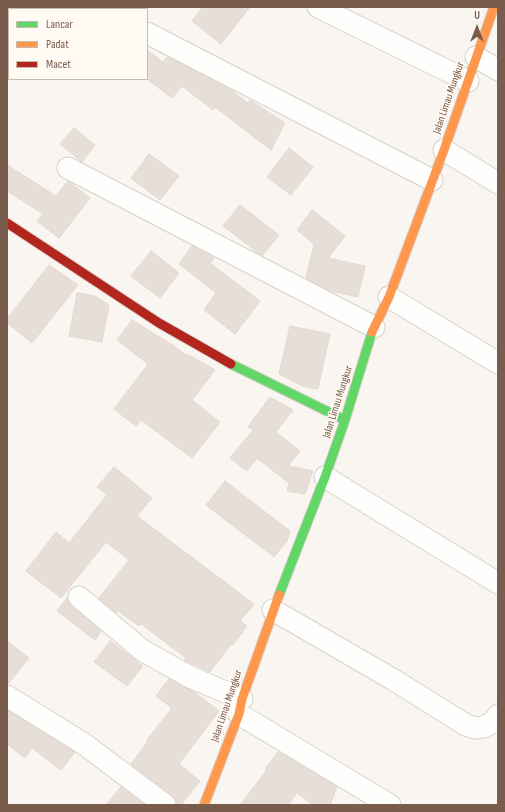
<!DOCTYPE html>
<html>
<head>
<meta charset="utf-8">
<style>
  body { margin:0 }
  #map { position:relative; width:505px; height:812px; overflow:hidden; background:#f9f5f0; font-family:"Sofia Sans Condensed",sans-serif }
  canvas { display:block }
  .frame { position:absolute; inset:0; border:8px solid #7a5c4d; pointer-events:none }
  .legend { position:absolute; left:8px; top:8px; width:140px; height:72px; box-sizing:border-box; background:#fffaf3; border:1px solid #cabbb1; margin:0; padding:5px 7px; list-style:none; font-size:12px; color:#7a5c4d }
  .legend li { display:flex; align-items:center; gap:8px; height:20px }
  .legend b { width:20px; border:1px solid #cabbb1 }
  .north { position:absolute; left:457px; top:8px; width:40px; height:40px; -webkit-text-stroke:3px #fffaf3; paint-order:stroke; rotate:0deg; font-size:11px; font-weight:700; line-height:16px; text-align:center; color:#7a5c4d }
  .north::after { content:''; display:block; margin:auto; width:14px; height:18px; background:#7a5c4d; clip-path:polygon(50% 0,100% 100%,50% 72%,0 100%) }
</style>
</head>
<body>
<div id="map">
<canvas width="505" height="812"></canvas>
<div class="frame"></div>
<ul class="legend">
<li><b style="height:5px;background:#63d668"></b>Lancar</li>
<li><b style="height:5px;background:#ff974d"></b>Padat</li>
<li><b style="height:5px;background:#b3261e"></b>Macet</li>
</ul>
<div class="north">U</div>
</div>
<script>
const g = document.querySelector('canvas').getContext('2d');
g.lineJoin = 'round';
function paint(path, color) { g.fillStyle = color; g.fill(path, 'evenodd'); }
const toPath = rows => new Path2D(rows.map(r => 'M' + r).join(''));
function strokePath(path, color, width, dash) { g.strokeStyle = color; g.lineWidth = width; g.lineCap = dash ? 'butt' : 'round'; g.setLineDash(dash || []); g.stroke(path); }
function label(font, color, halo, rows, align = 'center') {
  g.font = font + ' "Sofia Sans Condensed",sans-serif'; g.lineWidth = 3.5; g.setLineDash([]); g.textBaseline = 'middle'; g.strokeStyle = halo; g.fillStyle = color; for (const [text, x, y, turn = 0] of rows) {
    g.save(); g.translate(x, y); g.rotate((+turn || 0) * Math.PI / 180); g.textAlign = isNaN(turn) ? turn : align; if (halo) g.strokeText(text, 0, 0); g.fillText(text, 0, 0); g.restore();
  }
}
const building = toPath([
  [203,7,250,7,221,44,192,21,203,7],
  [147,50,163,62,167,57,231,90,248,103,250,100,285,123,271,150,215,107,213,110,182,86,172,98,147,79,147,50],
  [74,128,95,145,82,162,60,144,74,128],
  [289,148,313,167,291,195,267,177,289,148],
  [149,154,179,176,160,200,131,178,149,154],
  [7,165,56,196,68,181,90,198,59,238,37,221,43,214,7,191,7,165],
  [240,205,279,235,262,256,223,226,240,205],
  [312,210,345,236,328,258,365,266,358,297,330,291,306,278,314,244,297,230,312,210],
  [192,246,214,258,210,263,260,301,235,334,204,310,216,293,179,264,192,246],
  [151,251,179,273,160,298,131,276,151,251],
  [49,265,78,285,32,343,7,323,7,319,49,265],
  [77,293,95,296,109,305,102,342,69,336,77,293],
  [132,320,174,346,186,355,187,354,215,370,192,400,220,422,192,458,141,420,136,426,114,409,148,364,117,340,132,320],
  [290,326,330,334,318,389,305,387,279,374,290,326],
  [270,397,293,410,276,432,300,451,288,466,313,471,305,494,287,491,289,483,257,458,247,471,230,458,253,430,248,427,270,397],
  [114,467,152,498,137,516,254,604,240,621,247,626,233,645,231,644,210,672,184,660,186,658,141,624,139,626,118,611,116,613,99,598,129,560,106,542,61,598,26,571,56,532,69,543,107,495,97,487,114,467],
  [225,481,290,531,287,541,274,557,206,505,225,481],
  [67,598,68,601,71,606,101,631,95,640,57,611,67,598],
  [7,641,29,658,8,684,7,684,7,641],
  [110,641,143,666,127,686,94,662,110,641],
  [169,679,194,692,219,711,179,764,200,781,181,805,177,805,176,800,172,795,131,764,148,741,147,740,172,708,156,696,169,679],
  [7,710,75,752,61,770,32,748,25,758,7,744,7,710],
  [278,752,337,787,330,805,313,805,297,793,288,805,240,805,267,770,265,769,278,752],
  [121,787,145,805,106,805,121,787]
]);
paint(building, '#e6ded7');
strokePath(building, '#e2d8d2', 1);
const street = toPath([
  [318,7,468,81],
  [52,9,52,7],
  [147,33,432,180],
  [7,55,9,56],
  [476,57,498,70],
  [444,150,498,183],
  [68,168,374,327],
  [389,297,498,363],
  [325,477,498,583],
  [79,597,142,650,190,677,242,699],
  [273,610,394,680,466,725,475,728,484,727,493,722,498,715],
  [7,696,84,744,165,805],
  [239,714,390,805]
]);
const fast = toPath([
  [231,364,345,420],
  [279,595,325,477,345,420,372,332]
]);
const slow = toPath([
  [372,332,389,297,444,150,494,7],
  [204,805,239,714,242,699,279,595]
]);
const jam = toPath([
  [7,223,159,323,231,364]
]);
strokePath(street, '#d7d1cb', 23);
strokePath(fast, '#d9d2cb', 11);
strokePath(slow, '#d9d2cb', 11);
strokePath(jam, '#d9d2cb', 11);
strokePath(street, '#fefefd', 21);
strokePath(fast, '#63d668', 9);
strokePath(slow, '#ff974d', 9);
strokePath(jam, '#b3261e', 9);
label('11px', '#7a5c4d', '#fffaf3', [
  ["Jalan Limau Mungkur",449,98,-71],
  ["Jalan Limau Mungkur",338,402,-72],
  ["Jalan Limau Mungkur",227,706,-71]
]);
</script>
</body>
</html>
